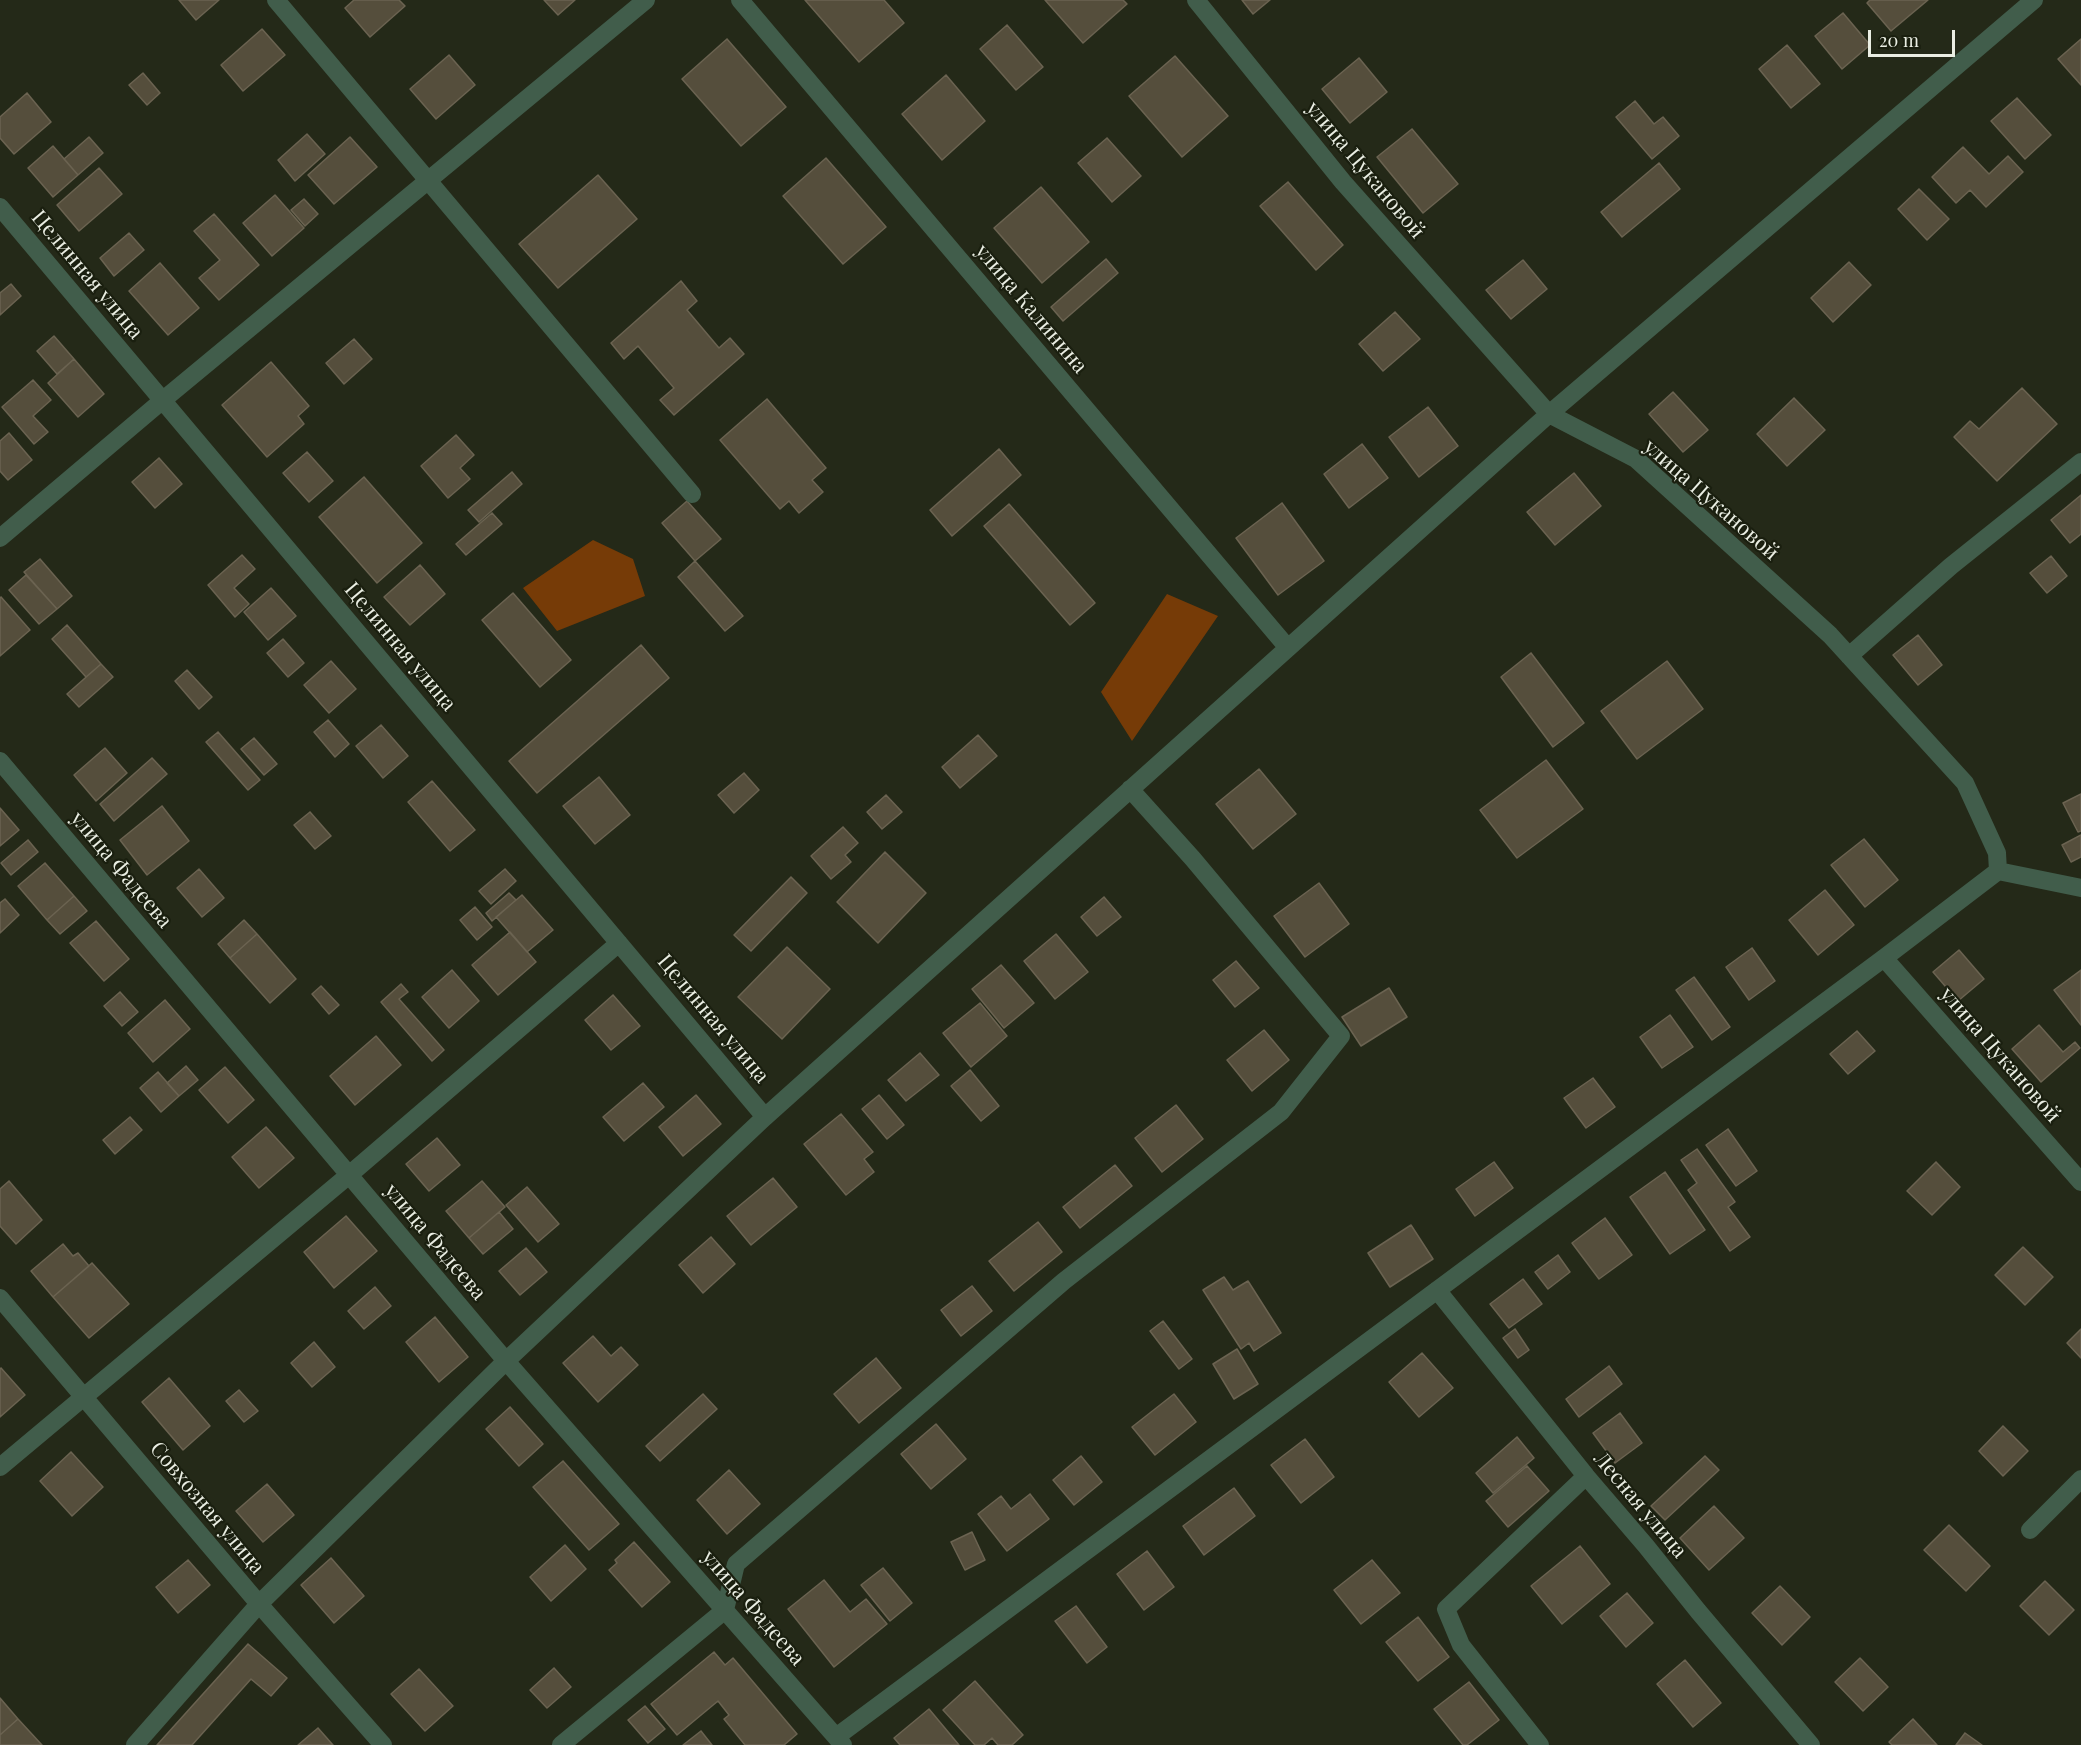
<!DOCTYPE html>
<html>
<head>
<meta charset="utf-8">
<style>
  body { margin:0 }
  #map { position:relative; width:2081px; height:1745px; overflow:hidden; background:#242918; font-family:"Playfair Display",serif }
  canvas { display:block }
  .scale { position:absolute; left:1868px; top:30px; width:87px; height:27px; box-sizing:border-box; border:3px solid #eaeee3; border-top:0; padding-left:8px; font-size:18px; line-height:21px; white-space:nowrap; color:#eaeee3; -webkit-text-stroke:4px #1a1f0f; paint-order:stroke }
</style>
</head>
<body>
<div id="map">
<canvas width="2081" height="1745"></canvas>
<div class="scale">20 m</div>
</div>
<script>
const g = document.querySelector('canvas').getContext('2d');
g.lineJoin = 'round';
function paint(path, color) { g.fillStyle = color; g.fill(path, 'evenodd'); }
const toPath = rows => new Path2D(rows.map(r => 'M' + r).join(''));
function strokePath(path, color, width, dash) { g.strokeStyle = color; g.lineWidth = width; g.lineCap = dash ? 'butt' : 'round'; g.setLineDash(dash || []); g.stroke(path); }
function label(font, color, halo, rows, align = 'center') {
  g.font = font + ' "Playfair Display",serif'; g.lineWidth = 4.5; g.setLineDash([]); g.textBaseline = 'middle'; g.strokeStyle = halo; g.fillStyle = color; for (const [text, x, y, turn = 0] of rows) {
    g.save(); g.translate(x, y); g.rotate((+turn || 0) * Math.PI / 180); g.textAlign = isNaN(turn) ? turn : align; if (halo) g.strokeText(text, 0, 0); g.fillText(text, 0, 0); g.restore();
  }
}
paint(toPath([
  [593,540,633,559,645,596,557,631,523,588],
  [1167,594,1218,616,1132,741,1101,692]
]), '#763b07');
const building = toPath([
  [179,0,219,0,196,20,179,0],
  [354,0,399,0,405,6,370,37,345,8,354,0],
  [544,0,575,0,558,15,544,0],
  [805,0,884,0,904,23,859,62,805,0],
  [1045,0,1123,0,1127,4,1083,43,1045,0],
  [1242,0,1270,0,1253,14,1242,0],
  [1870,0,1928,0,1891,31,1867,3,1870,0],
  [1843,13,1870,45,1842,69,1815,36,1843,13],
  [1007,25,1043,67,1016,90,980,49,1007,25],
  [262,29,285,55,243,91,221,65,262,29],
  [727,39,786,107,741,146,682,79,727,39],
  [2081,39,2081,85,2058,59,2081,39],
  [1787,45,1820,84,1791,108,1759,69,1787,45],
  [449,55,475,85,436,119,410,89,449,55],
  [1175,56,1228,116,1182,157,1129,96,1175,56],
  [1359,58,1387,92,1350,123,1322,89,1359,58],
  [143,73,160,93,147,105,129,85,143,73],
  [946,75,985,121,942,160,902,114,946,75],
  [27,93,51,122,14,154,0,138,0,117,27,93],
  [2017,98,2051,135,2025,159,1991,121,2017,98],
  [1635,101,1654,124,1663,117,1679,136,1652,159,1616,117,1635,101],
  [1412,129,1458,184,1423,213,1377,157,1412,129],
  [307,134,325,154,295,181,278,160,307,134],
  [89,137,103,153,78,175,64,159,89,137],
  [350,137,377,167,334,204,308,175,350,137],
  [1107,138,1141,176,1112,202,1078,163,1107,138],
  [53,146,78,175,53,197,28,168,53,146],
  [1963,147,1989,174,2008,156,2023,172,1986,207,1970,190,1956,203,1932,177,1963,147],
  [826,158,886,227,843,264,783,196,826,158],
  [1659,163,1680,189,1622,237,1601,212,1659,163],
  [99,168,122,194,79,231,57,205,99,168],
  [598,175,637,219,558,288,519,244,598,175],
  [1288,182,1343,245,1316,270,1260,206,1288,182],
  [1041,187,1089,242,1042,283,994,228,1041,187],
  [1919,189,1949,219,1927,240,1898,209,1919,189],
  [275,195,304,228,272,256,243,223,275,195],
  [304,199,318,214,305,226,291,210,304,199],
  [214,214,259,265,219,300,199,278,220,260,194,231,214,214],
  [129,233,144,250,114,276,100,258,129,233],
  [1106,259,1118,273,1063,321,1051,307,1106,259],
  [1523,260,1547,289,1511,319,1486,290,1523,260],
  [1849,262,1871,285,1833,322,1811,298,1849,262],
  [160,263,199,308,168,335,129,291,160,263],
  [681,281,697,301,687,310,719,348,730,338,744,354,674,415,660,400,674,388,638,346,624,359,611,343,681,281],
  [11,284,21,296,0,315,0,293,11,284],
  [1395,312,1420,339,1383,371,1359,344,1395,312],
  [54,336,74,359,57,374,37,351,54,336],
  [354,339,372,359,344,384,326,363,354,339],
  [74,359,104,394,78,417,48,383,74,359],
  [271,362,309,406,298,416,304,424,267,457,222,405,271,362],
  [33,380,51,400,33,416,48,432,34,444,2,407,33,380],
  [2022,388,2057,424,1997,481,1954,437,1970,421,1979,429,2022,388],
  [1673,392,1708,430,1683,452,1649,414,1673,392],
  [1794,398,1825,430,1787,466,1757,434,1794,398],
  [767,399,826,468,812,480,823,492,799,513,789,501,780,509,720,440,767,399],
  [1428,407,1458,446,1419,477,1389,437,1428,407],
  [9,433,32,460,8,480,0,471,0,441,9,433],
  [456,435,474,455,460,468,470,479,448,498,421,466,456,435],
  [1362,444,1388,478,1349,508,1324,474,1362,444],
  [999,449,1021,475,952,536,930,510,999,449],
  [307,452,333,481,309,502,283,473,307,452],
  [159,458,182,484,155,508,132,482,159,458],
  [512,472,522,484,479,522,468,510,512,472],
  [1574,473,1601,506,1555,545,1527,512,1574,473],
  [364,477,422,543,377,583,319,517,364,477],
  [2081,495,2081,534,2070,543,2051,520,2081,495],
  [687,501,721,539,695,561,662,523,687,501],
  [1282,503,1324,561,1278,595,1236,538,1282,503],
  [1009,504,1095,603,1070,625,984,526,1009,504],
  [492,513,502,524,466,555,456,544,492,513],
  [242,555,255,569,234,588,249,604,235,617,208,585,242,555],
  [2051,556,2067,576,2047,593,2030,573,2051,556],
  [40,559,72,596,57,609,24,572,40,559],
  [695,561,743,616,725,631,678,577,695,561],
  [420,565,445,594,410,625,384,597,420,565],
  [26,575,57,609,39,624,9,590,26,575],
  [271,588,296,616,268,640,244,612,271,588],
  [513,593,571,660,540,687,482,620,513,593],
  [1,597,30,630,0,656,0,598,1,597],
  [67,625,101,664,86,677,52,639,67,625],
  [1918,635,1942,665,1918,685,1893,655,1918,635],
  [283,639,304,663,288,677,267,653,283,639],
  [641,645,669,678,537,793,509,761,641,645],
  [1531,653,1584,723,1553,747,1501,677,1531,653],
  [331,661,356,689,329,713,304,685,331,661],
  [1667,661,1703,709,1637,759,1601,711,1667,661],
  [101,664,113,677,79,707,67,694,101,664],
  [187,670,212,697,199,709,175,681,187,670],
  [328,720,349,744,335,757,314,732,328,720],
  [381,725,408,756,383,778,356,746,381,725],
  [218,732,260,780,248,790,206,742,218,732],
  [978,735,997,756,960,788,942,767,978,735],
  [254,738,277,764,264,775,241,749,254,738],
  [105,748,127,773,96,801,74,775,105,748],
  [152,758,167,774,114,821,100,804,152,758],
  [1546,760,1583,809,1517,858,1480,810,1546,760],
  [1259,769,1296,814,1253,849,1216,804,1259,769],
  [744,773,759,790,734,813,718,795,744,773],
  [599,777,630,815,595,844,563,806,599,777],
  [432,781,475,830,450,851,408,802,432,781],
  [2081,794,2081,831,2078,832,2063,803,2081,794],
  [886,795,902,812,882,829,867,812,886,795],
  [162,806,189,841,147,875,120,840,162,806],
  [0,808,19,830,0,846,0,808],
  [310,812,331,836,315,849,294,825,310,812],
  [843,827,858,843,845,855,851,862,831,879,811,856,843,827],
  [2081,835,2081,857,2071,862,2062,845,2081,835],
  [1864,839,1898,880,1865,907,1831,865,1864,839],
  [28,840,38,852,11,875,1,863,28,840],
  [885,852,926,893,878,943,837,902,885,852],
  [45,863,74,896,47,920,18,886,45,863],
  [199,869,224,898,202,917,177,888,199,869],
  [505,869,516,881,491,904,479,891,505,869],
  [791,877,807,893,751,951,734,935,791,877],
  [1319,883,1349,924,1305,957,1274,916,1319,883],
  [1825,890,1854,925,1818,955,1789,920,1825,890],
  [509,893,516,900,492,921,486,913,509,893],
  [522,895,553,930,527,952,496,917,522,895],
  [74,896,87,911,60,934,47,920,74,896],
  [1104,897,1121,917,1097,936,1081,917,1104,897],
  [5,899,19,915,0,933,0,903,5,899],
  [475,907,492,927,477,940,460,920,475,907],
  [244,920,257,934,230,958,218,944,244,920],
  [96,921,129,959,104,981,70,943,96,921],
  [510,932,536,962,498,995,472,965,510,932],
  [257,934,296,979,270,1003,230,958,257,934],
  [1056,934,1088,972,1055,999,1024,961,1056,934],
  [787,947,830,989,782,1039,738,997,787,947],
  [1752,948,1775,981,1749,1000,1726,967,1752,948],
  [1959,950,1984,979,1958,1001,1933,972,1959,950],
  [1236,961,1259,988,1235,1007,1213,980,1236,961],
  [1001,965,1034,1003,1004,1028,972,989,1001,965],
  [452,970,479,1001,449,1028,422,997,452,970],
  [2081,970,2081,1025,2054,990,2081,970],
  [1694,977,1730,1027,1712,1040,1676,990,1694,977],
  [401,984,408,992,399,999,444,1050,432,1061,381,1002,401,984],
  [321,986,339,1005,329,1014,312,994,321,986],
  [1389,988,1407,1017,1361,1046,1342,1017,1389,988],
  [120,992,138,1012,122,1026,104,1006,120,992],
  [613,995,640,1026,611,1050,585,1020,613,995],
  [165,1000,190,1029,153,1062,128,1033,165,1000],
  [980,1003,1007,1036,971,1067,943,1033,980,1003],
  [1670,1015,1693,1047,1662,1068,1640,1037,1670,1015],
  [2039,1025,2063,1052,2075,1042,2080,1048,2041,1082,2012,1049,2039,1025],
  [1264,1030,1289,1060,1252,1091,1227,1060,1264,1030],
  [1857,1031,1875,1051,1848,1074,1830,1054,1857,1031],
  [376,1036,401,1065,355,1105,330,1076,376,1036],
  [920,1053,939,1075,906,1101,888,1080,920,1053],
  [186,1066,198,1080,179,1096,167,1083,186,1066],
  [225,1067,254,1100,228,1123,199,1090,225,1067],
  [970,1070,999,1106,981,1121,951,1086,970,1070],
  [158,1072,179,1096,161,1112,140,1088,158,1072],
  [1593,1078,1615,1107,1586,1128,1564,1098,1593,1078],
  [643,1083,664,1107,624,1141,603,1117,643,1083],
  [696,1095,721,1124,683,1156,659,1127,696,1095],
  [879,1095,904,1125,887,1139,862,1109,879,1095],
  [1176,1105,1203,1139,1162,1172,1135,1138,1176,1105],
  [841,1114,873,1152,864,1159,874,1172,846,1195,804,1144,841,1114],
  [130,1117,142,1130,115,1154,103,1140,130,1117],
  [266,1127,294,1158,259,1188,232,1157,266,1127],
  [1728,1129,1757,1171,1736,1186,1706,1145,1728,1129],
  [437,1138,460,1165,429,1191,406,1164,437,1138],
  [1697,1149,1735,1202,1728,1207,1750,1237,1730,1251,1688,1190,1697,1183,1681,1160,1697,1149],
  [1494,1162,1513,1188,1475,1216,1456,1189,1494,1162],
  [1936,1162,1960,1187,1932,1215,1907,1191,1936,1162],
  [1115,1165,1132,1186,1080,1228,1063,1207,1115,1165],
  [1665,1172,1705,1230,1670,1254,1630,1197,1665,1172],
  [773,1178,797,1207,751,1245,727,1216,773,1178],
  [9,1181,42,1220,16,1244,0,1226,0,1189,9,1181],
  [482,1181,505,1207,469,1238,446,1211,482,1181],
  [527,1187,559,1224,538,1242,506,1205,527,1187],
  [499,1212,513,1229,483,1254,469,1238,499,1212],
  [346,1216,377,1251,334,1288,304,1252,346,1216],
  [1605,1218,1632,1255,1599,1279,1572,1243,1605,1218],
  [1038,1222,1062,1252,1014,1291,989,1261,1038,1222],
  [1411,1225,1433,1259,1390,1287,1368,1253,1411,1225],
  [711,1237,735,1264,703,1293,679,1265,711,1237],
  [63,1244,73,1256,78,1253,89,1266,53,1297,31,1271,63,1244],
  [2023,1247,2053,1277,2025,1305,1995,1275,2023,1247],
  [526,1248,547,1272,520,1295,499,1271,526,1248],
  [1558,1255,1570,1272,1548,1289,1535,1272,1558,1255],
  [92,1263,129,1304,89,1338,53,1297,92,1263],
  [1224,1277,1233,1290,1248,1281,1281,1333,1254,1351,1249,1343,1241,1349,1203,1290,1224,1277],
  [1523,1279,1542,1304,1509,1328,1490,1304,1523,1279],
  [972,1286,992,1311,961,1336,941,1310,972,1286],
  [375,1287,391,1306,364,1329,348,1311,375,1287],
  [435,1317,468,1357,439,1382,406,1342,435,1317],
  [1163,1321,1192,1359,1179,1369,1150,1331,1163,1321],
  [1515,1329,1529,1350,1518,1358,1503,1338,1515,1329],
  [2081,1329,2081,1358,2067,1343,2081,1329],
  [593,1336,611,1356,621,1347,638,1365,598,1402,563,1363,593,1336],
  [314,1342,335,1367,312,1387,291,1363,314,1342],
  [1237,1349,1258,1384,1234,1399,1213,1364,1237,1349],
  [1422,1353,1453,1388,1419,1417,1389,1382,1422,1353],
  [876,1358,901,1388,859,1423,834,1394,876,1358],
  [1609,1366,1622,1384,1579,1417,1566,1399,1609,1366],
  [1,1368,25,1395,0,1417,0,1369,1,1368],
  [169,1378,210,1426,183,1450,142,1402,169,1378],
  [239,1390,258,1411,244,1422,226,1401,239,1390],
  [703,1394,717,1409,660,1461,646,1446,703,1394],
  [1174,1394,1196,1422,1155,1455,1132,1427,1174,1394],
  [510,1407,543,1444,519,1466,486,1429,510,1407],
  [1620,1413,1642,1443,1615,1463,1593,1433,1620,1413],
  [936,1424,966,1459,931,1489,901,1454,936,1424],
  [2003,1426,2028,1451,2003,1476,1979,1451,2003,1426],
  [1517,1437,1534,1458,1493,1493,1476,1473,1517,1437],
  [1305,1439,1334,1477,1301,1503,1271,1465,1305,1439],
  [71,1452,103,1487,72,1516,40,1481,71,1452],
  [1081,1456,1102,1482,1074,1505,1053,1480,1081,1456],
  [1705,1456,1719,1470,1665,1520,1651,1506,1705,1456],
  [563,1461,619,1524,589,1550,533,1487,563,1461],
  [1527,1466,1549,1491,1508,1527,1486,1501,1527,1466],
  [729,1470,760,1504,727,1534,697,1500,729,1470],
  [267,1484,294,1515,263,1542,236,1511,267,1484],
  [1234,1488,1255,1516,1204,1555,1183,1526,1234,1488],
  [1030,1494,1049,1519,1007,1551,978,1514,1001,1496,1011,1509,1030,1494],
  [1714,1506,1744,1538,1709,1570,1680,1538,1714,1506],
  [1949,1525,1990,1566,1966,1591,1924,1550,1949,1525],
  [972,1532,985,1560,965,1570,951,1542,972,1532],
  [634,1542,670,1582,642,1607,609,1570,617,1563,615,1560,634,1542],
  [565,1545,586,1569,551,1601,530,1577,565,1545],
  [1580,1546,1610,1584,1562,1624,1531,1586,1580,1546],
  [1147,1551,1174,1587,1144,1610,1117,1574,1147,1551],
  [331,1558,364,1596,334,1623,301,1585,331,1558],
  [188,1560,210,1585,178,1613,156,1587,188,1560],
  [1372,1560,1400,1593,1361,1624,1334,1590,1372,1560],
  [883,1568,912,1603,890,1621,861,1585,883,1568],
  [824,1580,850,1612,866,1599,887,1624,834,1667,788,1609,824,1580],
  [2045,1581,2074,1610,2049,1635,2020,1606,2045,1581],
  [1780,1586,1810,1617,1782,1645,1752,1613,1780,1586],
  [1627,1593,1653,1623,1626,1647,1600,1616,1627,1593],
  [1076,1606,1107,1647,1087,1663,1055,1621,1076,1606],
  [1418,1617,1449,1657,1418,1681,1386,1642,1418,1617],
  [248,1644,287,1678,271,1696,251,1679,192,1745,157,1745,248,1644],
  [714,1652,725,1665,733,1658,797,1734,784,1745,745,1745,724,1719,729,1715,718,1701,677,1735,651,1704,714,1652],
  [1860,1658,1888,1687,1863,1711,1835,1682,1860,1658],
  [1685,1660,1721,1703,1693,1727,1657,1684,1685,1660],
  [554,1668,571,1687,547,1708,530,1690,554,1668],
  [419,1669,453,1706,425,1731,391,1694,419,1669],
  [975,1681,1023,1735,1012,1745,998,1745,992,1738,984,1745,975,1745,943,1710,975,1681],
  [1469,1682,1499,1720,1467,1745,1463,1745,1434,1709,1469,1682],
  [0,1698,18,1719,0,1735,0,1698],
  [645,1706,665,1729,648,1743,628,1720,645,1706],
  [929,1709,959,1745,900,1745,894,1738,929,1709],
  [18,1719,42,1745,0,1745,0,1735,18,1719],
  [1913,1719,1937,1745,1892,1745,1889,1742,1913,1719],
  [318,1728,333,1745,298,1745,318,1728],
  [701,1731,712,1745,683,1745,701,1731],
  [1965,1733,1982,1745,1956,1745,1965,1733]
]);
paint(building, '#554e3c');
strokePath(building, '#6b6351', 1.5);
strokePath(toPath([
  [276,0,692,494],
  [740,0,1288,648],
  [1196,0,1343,182,1549,414,1636,459,1830,635,1965,783,1997,853,1998,871],
  [0,207,765,1117],
  [0,538,163,400,646,0],
  [1849,656,1951,566,2081,462],
  [0,761,506,1361,843,1745],
  [1884,958,2081,1182],
  [1437,1290,1586,1476,1646,1546,1698,1611,1811,1745],
  [0,1298,259,1604,383,1745],
  [0,1467,349,1175,619,943],
  [2030,1530,2081,1479],
  [836,1737,1884,958,1998,871,2081,888],
  [135,1745,259,1604,506,1361,765,1117,1549,414,2034,0],
  [561,1745,725,1610,736,1564,1064,1281,1281,1112,1341,1036,1193,859,1130,789],
  [1540,1745,1461,1645,1446,1609,1586,1476]
]), '#415d4b', 18);
label('21px', '#eaeee3', '#1a1f0f', [
  ["улица Цукановой",1365,170,50],
  ["Целинная улица",87,275,50],
  ["улица Калинина",1031,309,50],
  ["улица Цукановой",1711,500,41],
  ["Целинная улица",400,647,50],
  ["улица Фадеева",121,870,50],
  ["Целинная улица",713,1019,50],
  ["улица Цукановой",2000,1055,49],
  ["улица Фадеева",435,1242,50],
  ["Лесная улица",1640,1505,50],
  ["Совхозная улица",207,1508,50],
  ["улица Фадеева",753,1608,49]
]);
</script>
</body>
</html>
